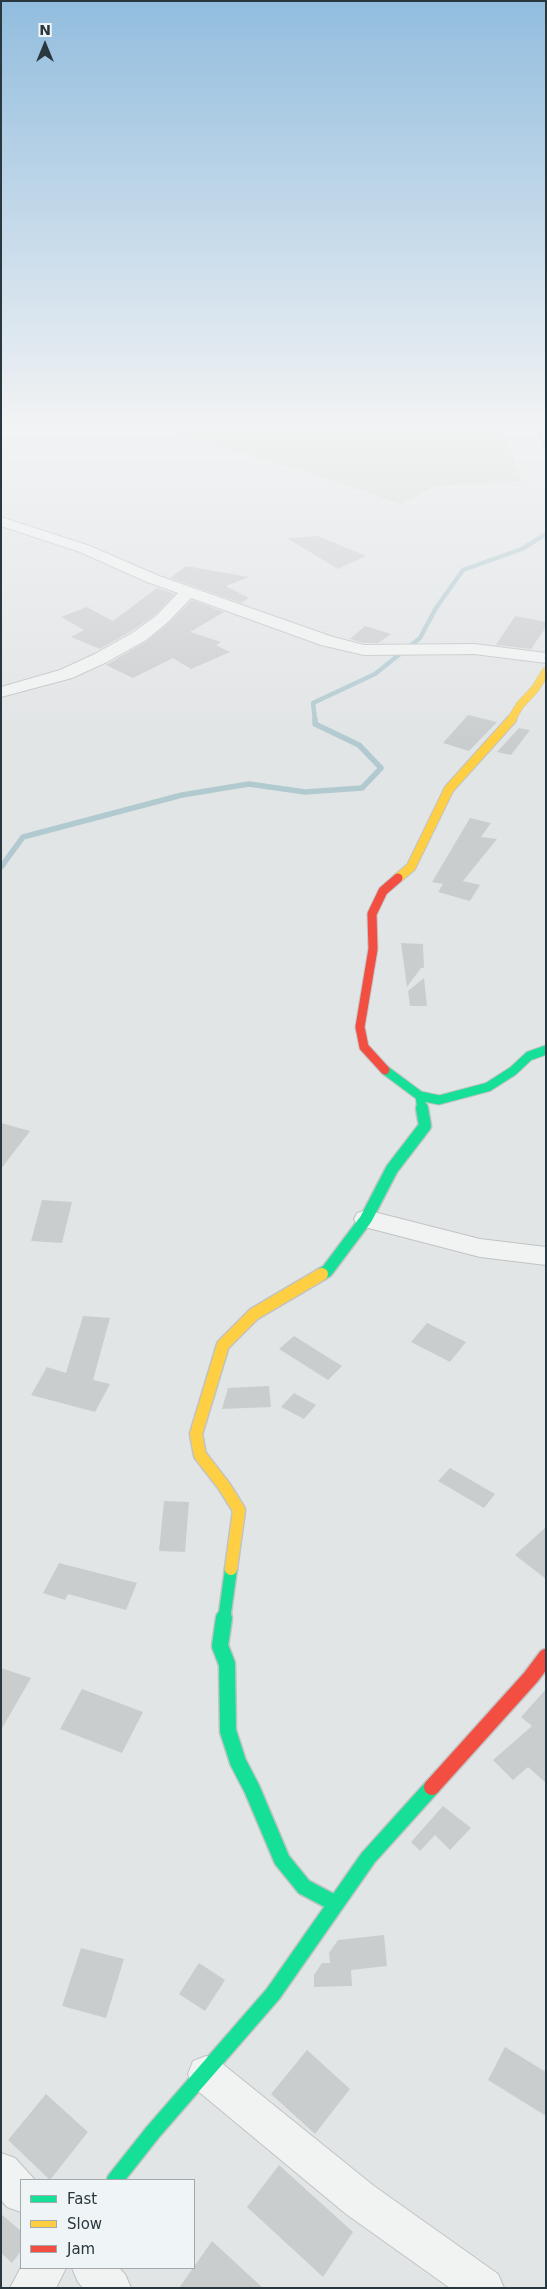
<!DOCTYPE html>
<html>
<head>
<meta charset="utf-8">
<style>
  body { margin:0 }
  #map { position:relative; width:547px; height:2289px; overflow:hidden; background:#e2e5e6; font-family:"DejaVu Sans",sans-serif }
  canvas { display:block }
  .frame { position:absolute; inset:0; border:2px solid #29383f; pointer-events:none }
  .legend { position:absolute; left:20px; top:2179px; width:175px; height:90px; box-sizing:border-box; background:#eff4f6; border:1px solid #a0a9ad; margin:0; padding:6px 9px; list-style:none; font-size:15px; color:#29383f }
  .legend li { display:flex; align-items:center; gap:10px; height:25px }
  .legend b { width:25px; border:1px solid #a0a9ad }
  .north { position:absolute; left:20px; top:20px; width:50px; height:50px; -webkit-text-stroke:4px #eff4f6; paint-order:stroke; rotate:0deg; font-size:14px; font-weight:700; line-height:20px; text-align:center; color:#29383f }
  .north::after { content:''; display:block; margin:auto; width:18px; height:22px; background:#29383f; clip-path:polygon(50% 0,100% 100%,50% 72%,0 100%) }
</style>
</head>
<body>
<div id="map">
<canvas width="547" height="2289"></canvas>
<div class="frame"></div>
<ul class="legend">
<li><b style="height:6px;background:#16e098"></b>Fast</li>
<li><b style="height:6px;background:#ffcf43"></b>Slow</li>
<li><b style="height:6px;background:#f24e42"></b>Jam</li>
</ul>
<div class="north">N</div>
</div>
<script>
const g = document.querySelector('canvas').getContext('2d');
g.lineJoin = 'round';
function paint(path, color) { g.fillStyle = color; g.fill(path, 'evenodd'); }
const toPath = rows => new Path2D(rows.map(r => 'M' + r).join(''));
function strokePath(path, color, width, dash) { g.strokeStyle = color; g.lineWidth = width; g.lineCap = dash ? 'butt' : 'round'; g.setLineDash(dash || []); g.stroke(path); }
paint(toPath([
  [1,423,71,423,1,431],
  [141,423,502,423,521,481,436,486,401,505,339,482]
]), '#d5dbd2');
strokePath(toPath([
  [535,423,546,449],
  [315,720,313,703,375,674,420,638,436,608,463,570,522,549,546,534]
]), '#b1cad0', 4.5);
strokePath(toPath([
  [1,867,23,837,182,795,249,784,305,792,362,788,381,768,359,745,315,724,315,719]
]), '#b1cad0', 5.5);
paint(toPath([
  [318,536,366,556,338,569,287,538],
  [186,566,249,577,226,586,249,598,241,603,170,578],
  [157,588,175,594,155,615,133,630,100,649,71,637,84,630,61,617,87,607,113,621],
  [192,600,224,612,190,632,221,642,216,645,230,652,191,669,173,658,133,678,106,665,147,641,169,623],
  [515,616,546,622,546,627,531,649,496,645],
  [365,626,391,634,378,643,364,643,350,639],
  [468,715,497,722,469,751,443,743],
  [519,728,530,730,511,755,497,752],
  [470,818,491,823,481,837,497,839,463,881,480,885,470,901,438,892,443,884,432,882],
  [401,943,423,944,424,968,421,968,407,987],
  [424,978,427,1006,410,1006,408,991],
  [1,1123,30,1131,1,1169],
  [42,1200,72,1202,62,1243,31,1241],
  [83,1316,110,1318,93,1380,110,1384,95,1412,31,1395,47,1367,66,1373],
  [427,1323,466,1342,450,1362,411,1342],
  [294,1336,342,1366,328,1380,279,1349],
  [269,1386,271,1407,222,1409,228,1388],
  [294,1393,316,1405,304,1419,281,1407],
  [450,1468,495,1494,484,1508,438,1481],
  [164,1501,189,1502,185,1552,159,1551],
  [546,1527,546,1579,515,1555],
  [59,1563,137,1583,126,1610,68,1594,65,1600,43,1593],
  [1,1668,31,1678,1,1730],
  [82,1689,143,1712,122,1753,60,1729],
  [546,1689,546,1783,528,1767,513,1780,493,1760,532,1726,521,1717],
  [443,1806,471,1828,450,1850,435,1835,420,1851,411,1842],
  [384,1935,387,1966,351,1970,352,1986,314,1987,314,1975,322,1963,330,1963,329,1953,338,1940],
  [81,1948,124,1959,106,2018,62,2006],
  [199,1963,225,1980,205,2011,179,1994],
  [505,2047,546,2072,546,2116,488,2080],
  [307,2050,350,2089,315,2134,271,2094],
  [46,2094,88,2132,50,2180,8,2140],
  [279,2165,353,2232,323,2277,247,2207],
  [1,2214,21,2231,21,2251,12,2263,1,2253],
  [212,2241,263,2288,179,2288]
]), '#cacdce');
const street = toPath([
  [1,517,90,546,159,576,333,637,364,645,474,644,546,653,546,663,474,654,364,655,321,645,191,598,168,622,146,640,107,662,72,678,1,697,1,687,60,670,95,654,134,632,156,616,178,593,147,582,80,552,1,526,1,517],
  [366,1210,480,1239,546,1247,546,1265,480,1257,357,1225,354,1219,357,1213,366,1210],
  [206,2056,219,2061,374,2186,498,2274,504,2288,450,2288,346,2214,193,2087,188,2074,193,2061,206,2056],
  [1,2153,15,2158,35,2180,21,2180,21,2212,7,2207,1,2200,1,2153],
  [21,2267,21,2268,66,2268,56,2288,10,2288,21,2267],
  [72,2268,119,2268,125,2274,131,2288,83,2288,78,2282,72,2268]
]);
const fastFar2 = toPath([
  [385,1070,420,1096,439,1100,488,1087,513,1071,529,1056,546,1050],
  [420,1096,422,1109]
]);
const fastFar1 = toPath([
  [322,1274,327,1271,366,1219,392,1169,425,1126,422,1108],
  [224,1620,231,1569]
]);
const fast = toPath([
  [224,1618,220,1646,227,1664,228,1731,238,1762,252,1789,282,1860,304,1887,336,1904],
  [115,2180,153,2132,273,1994,368,1858,432,1787]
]);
const slowFar2 = toPath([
  [511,720,520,705,535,689,546,671]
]);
const slowFar1 = toPath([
  [398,878,411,867,449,789,512,719]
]);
const slow = toPath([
  [231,1569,239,1510,224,1486,200,1455,196,1434,223,1345,254,1314,322,1274]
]);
const jamFar1 = toPath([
  [385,1070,364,1047,360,1027,373,949,372,914,383,891,398,878]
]);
const jam = toPath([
  [432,1787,531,1677,546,1657]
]);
strokePath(street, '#c0c3c4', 2);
strokePath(fastFar2, '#c0c3c4', 11);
strokePath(fastFar1, '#c0c3c4', 15);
strokePath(fast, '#c0c3c4', 19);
strokePath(slowFar2, '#c0c3c4', 9);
strokePath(slowFar1, '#c0c3c4', 11);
strokePath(slow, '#c0c3c4', 15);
strokePath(jamFar1, '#c0c3c4', 11);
strokePath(jam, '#c0c3c4', 19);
paint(street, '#f1f3f3');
strokePath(fastFar2, '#16e098', 9);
strokePath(fastFar1, '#16e098', 12);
strokePath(fast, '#16e098', 16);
strokePath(slowFar2, '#ffcf43', 8);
strokePath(slowFar1, '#ffcf43', 9);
strokePath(slow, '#ffcf43', 12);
strokePath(jamFar1, '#f24e42', 9);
strokePath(jam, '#f24e42', 16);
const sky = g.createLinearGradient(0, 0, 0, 744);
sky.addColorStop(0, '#92bdde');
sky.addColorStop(0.57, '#f2f3f4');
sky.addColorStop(1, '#f2f3f400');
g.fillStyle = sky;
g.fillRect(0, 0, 547, 744);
</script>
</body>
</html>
